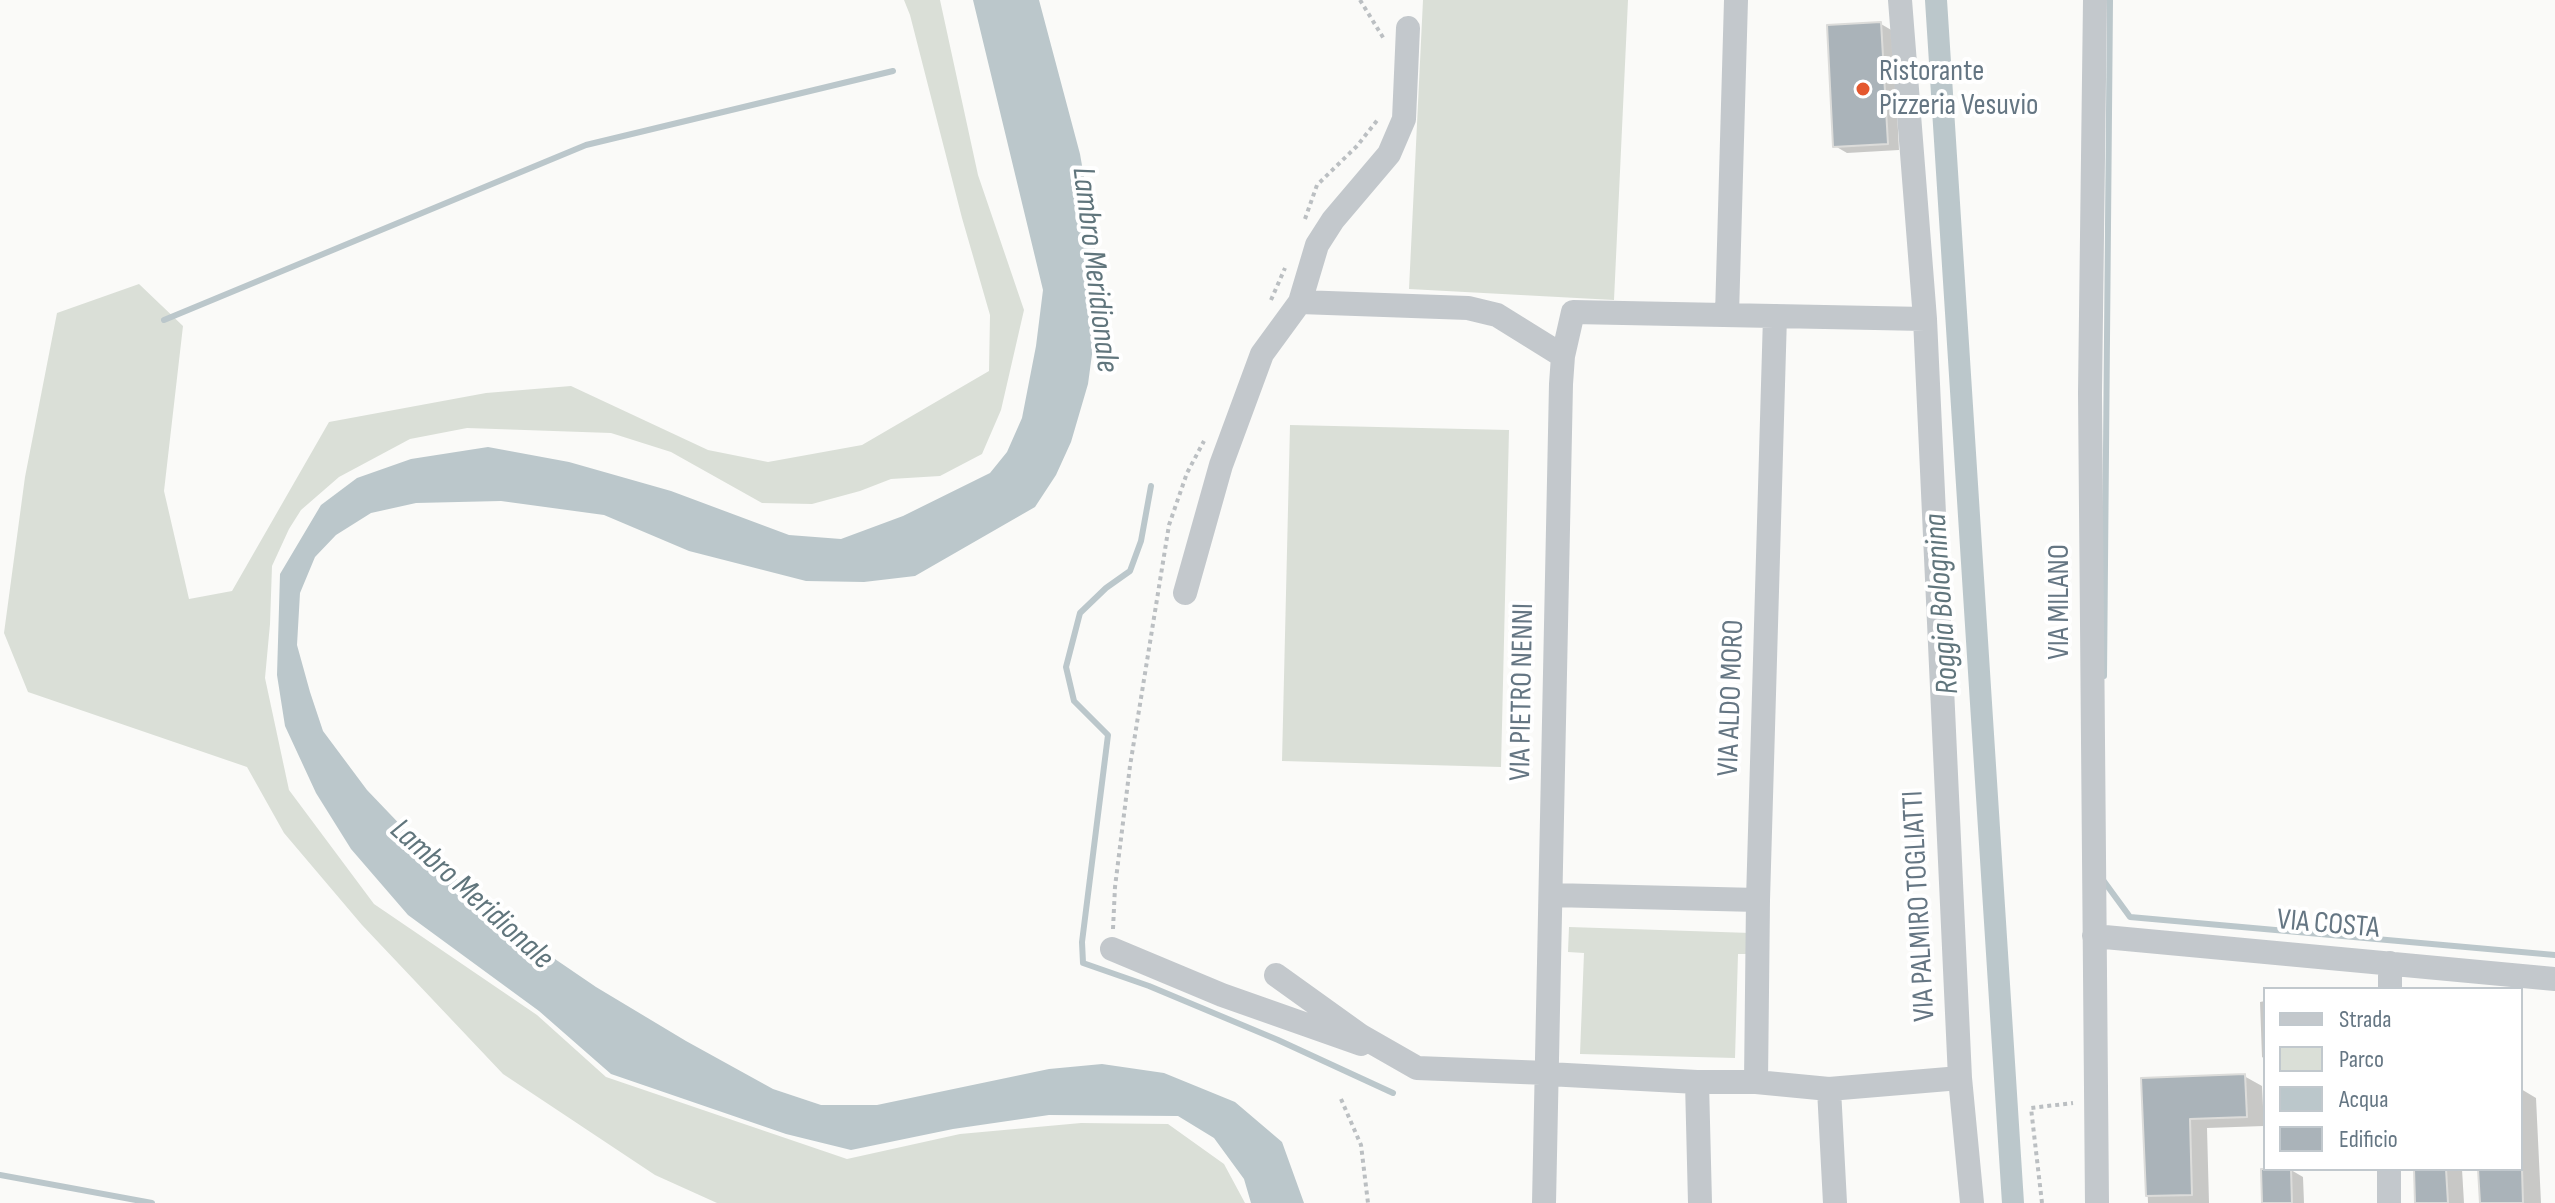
<!DOCTYPE html>
<html>
<head>
<meta charset="utf-8">
<style>
  body { margin:0 }
  #map { position:relative; width:2555px; height:1203px; overflow:hidden; background:#fafaf8; font-family:"Sofia Sans Condensed",sans-serif }
  canvas { display:block }
  .legend { position:absolute; left:2263px; top:987px; width:260px; height:184px; box-sizing:border-box; background:#fff; border:2px solid #c1c8cd; margin:0; padding:10px 14px; list-style:none; font-size:24px; color:#657683 }
  .legend li { display:flex; align-items:center; gap:16px; height:40px }
  .legend b { width:40px; border:2px solid #c1c8cd }
</style>
</head>
<body>
<div id="map">
<canvas width="2555" height="1203"></canvas>
<ul class="legend">
<li><b style="height:10px;background:#c3c8cc"></b>Strada</li>
<li><b style="height:22px;background:#dadfd7"></b>Parco</li>
<li><b style="height:22px;background:#bbc7cb"></b>Acqua</li>
<li><b style="height:22px;background:#aab3b9"></b>Edificio</li>
</ul>
</div>
<script>
const g = document.querySelector('canvas').getContext('2d');
g.lineJoin = 'round';
function paint(path, color) { g.fillStyle = color; g.fill(path, 'evenodd'); }
const toPath = rows => new Path2D(rows.map(r => 'M' + r).join(''));
function strokePath(path, color, width, dash) { g.strokeStyle = color; g.lineWidth = width; g.lineCap = dash ? 'butt' : 'round'; g.setLineDash(dash || []); g.stroke(path); }
function label(font, color, halo, rows, align = 'center') {
  g.font = font + ' "Sofia Sans Condensed",sans-serif'; g.lineWidth = 8; g.setLineDash([]); g.textBaseline = 'middle'; g.strokeStyle = halo; g.fillStyle = color; for (const [text, x, y, turn = 0] of rows) {
    g.save(); g.translate(x, y); g.rotate((+turn || 0) * Math.PI / 180); g.textAlign = isNaN(turn) ? turn : align; if (halo) g.strokeText(text, 0, 0); g.fillText(text, 0, 0); g.restore();
  }
}
paint(toPath([
  [904,0,940,0,978,175,1024,310,1001,410,982,454,940,476,891,479,860,491,812,504,762,503,671,452,611,433,467,428,410,439,339,477,301,510,289,529,272,566,270,624,265,678,289,790,374,904,537,1015,606,1077,847,1159,960,1134,1081,1123,1168,1124,1224,1164,1245,1203,717,1203,655,1175,503,1074,362,925,284,833,247,767,28,692,4,633,25,477,57,313,139,284,183,326,164,491,189,599,232,591,329,422,486,393,571,386,708,450,768,462,862,445,989,371,990,315,962,218,910,15],
  [1423,0,1628,0,1614,300,1409,289],
  [1290,425,1509,430,1501,767,1282,761],
  [1569,927,1751,933,1750,954,1738,954,1735,1058,1580,1054,1584,953,1568,952]
]), '#dadfd7');
paint(toPath([
  [973,0,1039,0,1080,154,1094,234,1098,310,1088,384,1071,442,1056,475,1035,507,915,576,864,582,806,581,689,551,604,515,501,501,416,503,371,513,336,535,315,557,300,593,297,645,310,692,323,731,367,790,411,836,508,927,596,987,686,1041,773,1089,821,1105,877,1105,1049,1069,1102,1064,1164,1073,1235,1102,1282,1142,1304,1203,1251,1203,1244,1179,1214,1138,1178,1116,1049,1115,953,1129,851,1150,786,1134,611,1074,539,1011,408,915,351,849,316,793,285,726,277,675,280,574,321,505,357,478,411,459,488,447,569,462,671,491,789,535,841,539,903,516,990,473,1007,452,1022,418,1036,346,1043,290]
]), '#bbc7cb');
paint(toPath([
  [1881,24,1893,31,1899,150,1847,153,1835,146],
  [2265,1001,2265,1059,2262,1057,2260,1002],
  [2244,1076,2262,1086,2264,1126,2207,1128,2209,1203,2148,1203,2143,1080],
  [2521,1089,2536,1098,2541,1203,2482,1203,2480,1169,2521,1169],
  [2416,1169,2462,1169,2464,1203,2417,1203],
  [2291,1170,2303,1177,2304,1203,2264,1203]
]), '#0003');
strokePath(toPath([
  [164,320,586,145,893,71],
  [1151,486,1141,541,1130,571,1106,588,1080,613,1066,667,1074,701,1108,735,1082,942,1083,963,1149,986,1278,1040,1393,1093],
  [2104,676,2110,0],
  [2103,880,2130,917,2555,955],
  [0,1175,152,1203]
]), '#bbc7cb', 6);
strokePath(toPath([
  [1936,0,2013,1203]
]), '#bbc7cb', 22);
const building = toPath([
  [1881,22,1888,144,1833,147,1827,25,1881,22],
  [2245,1074,2247,1117,2190,1119,2192,1195,2146,1196,2141,1078,2245,1074],
  [2261,1169,2291,1169,2292,1203,2262,1203,2261,1169],
  [2414,1169,2446,1169,2448,1203,2415,1203,2414,1169],
  [2478,1169,2522,1169,2523,1203,2480,1203,2478,1169]
]);
paint(building, '#aab3b9');
strokePath(building, '#dcdcda', 2);
strokePath(toPath([
  [1360,0,1384,39],
  [1305,219,1317,185,1357,146,1379,118],
  [1271,300,1285,268],
  [1113,929,1115,887,1130,766,1169,525,1187,473,1204,441],
  [1341,1099,1361,1145,1368,1203],
  [2042,1203,2031,1108,2073,1103]
]), '#bbbfc2', 4, [4, 4]);
strokePath(toPath([
  [1900,0,1925,319,1960,1078,1972,1203],
  [2095,0,2090,393,2097,1203],
  [1300,302,1468,308,1497,315,1563,356],
  [1727,315,1736,0],
  [1185,593,1221,465,1262,354,1300,302,1317,245,1333,220,1389,154,1404,119,1408,28],
  [1551,895,1758,900],
  [2094,936,2555,979],
  [1112,949,1222,995,1361,1044],
  [1276,975,1361,1036,1417,1068,1547,1073],
  [2390,989,2390,963],
  [1548,1074,1697,1082,1756,1082,1829,1089,1960,1078],
  [1697,1082,1700,1203],
  [1756,1082,1758,900,1775,316],
  [1829,1089,1835,1203],
  [1544,1203,1561,384,1563,356,1573,312,1925,319],
  [2389,1203,2389,1169]
]), '#c3c8cc', 24);
for (const [x, y, r, color] of [
  [1863,89,8,"#e4572e"]
]) { const dot = new Path2D(); dot.arc(x, y, r, 0, 2 * Math.PI); g.fillStyle = color; g.fill(dot); strokePath(dot, '#fff', 3); }
label('30px', '#657683', '#fff', [
  ["Ristorante",1879,72],
  ["Pizzeria Vesuvio",1879,106]
], 'left');
label('30px', '#657683', '#fff', [
  ["VIA MILANO",2060,602,-90],
  ["VIA PIETRO NENNI",1523,692,-89],
  ["VIA ALDO MORO",1732,698,-88],
  ["VIA PALMIRO TOGLIATTI",1920,906,-93],
  ["VIA COSTA",2328,925,5]
]);
label('italic 32px', '#60757c', '#fff', [
  ["Lambro Meridionale",1094,270,83],
  ["Roggia Bolognina",1943,604,-94],
  ["Lambro Meridionale",471,895,42]
]);
</script>
</body>
</html>
